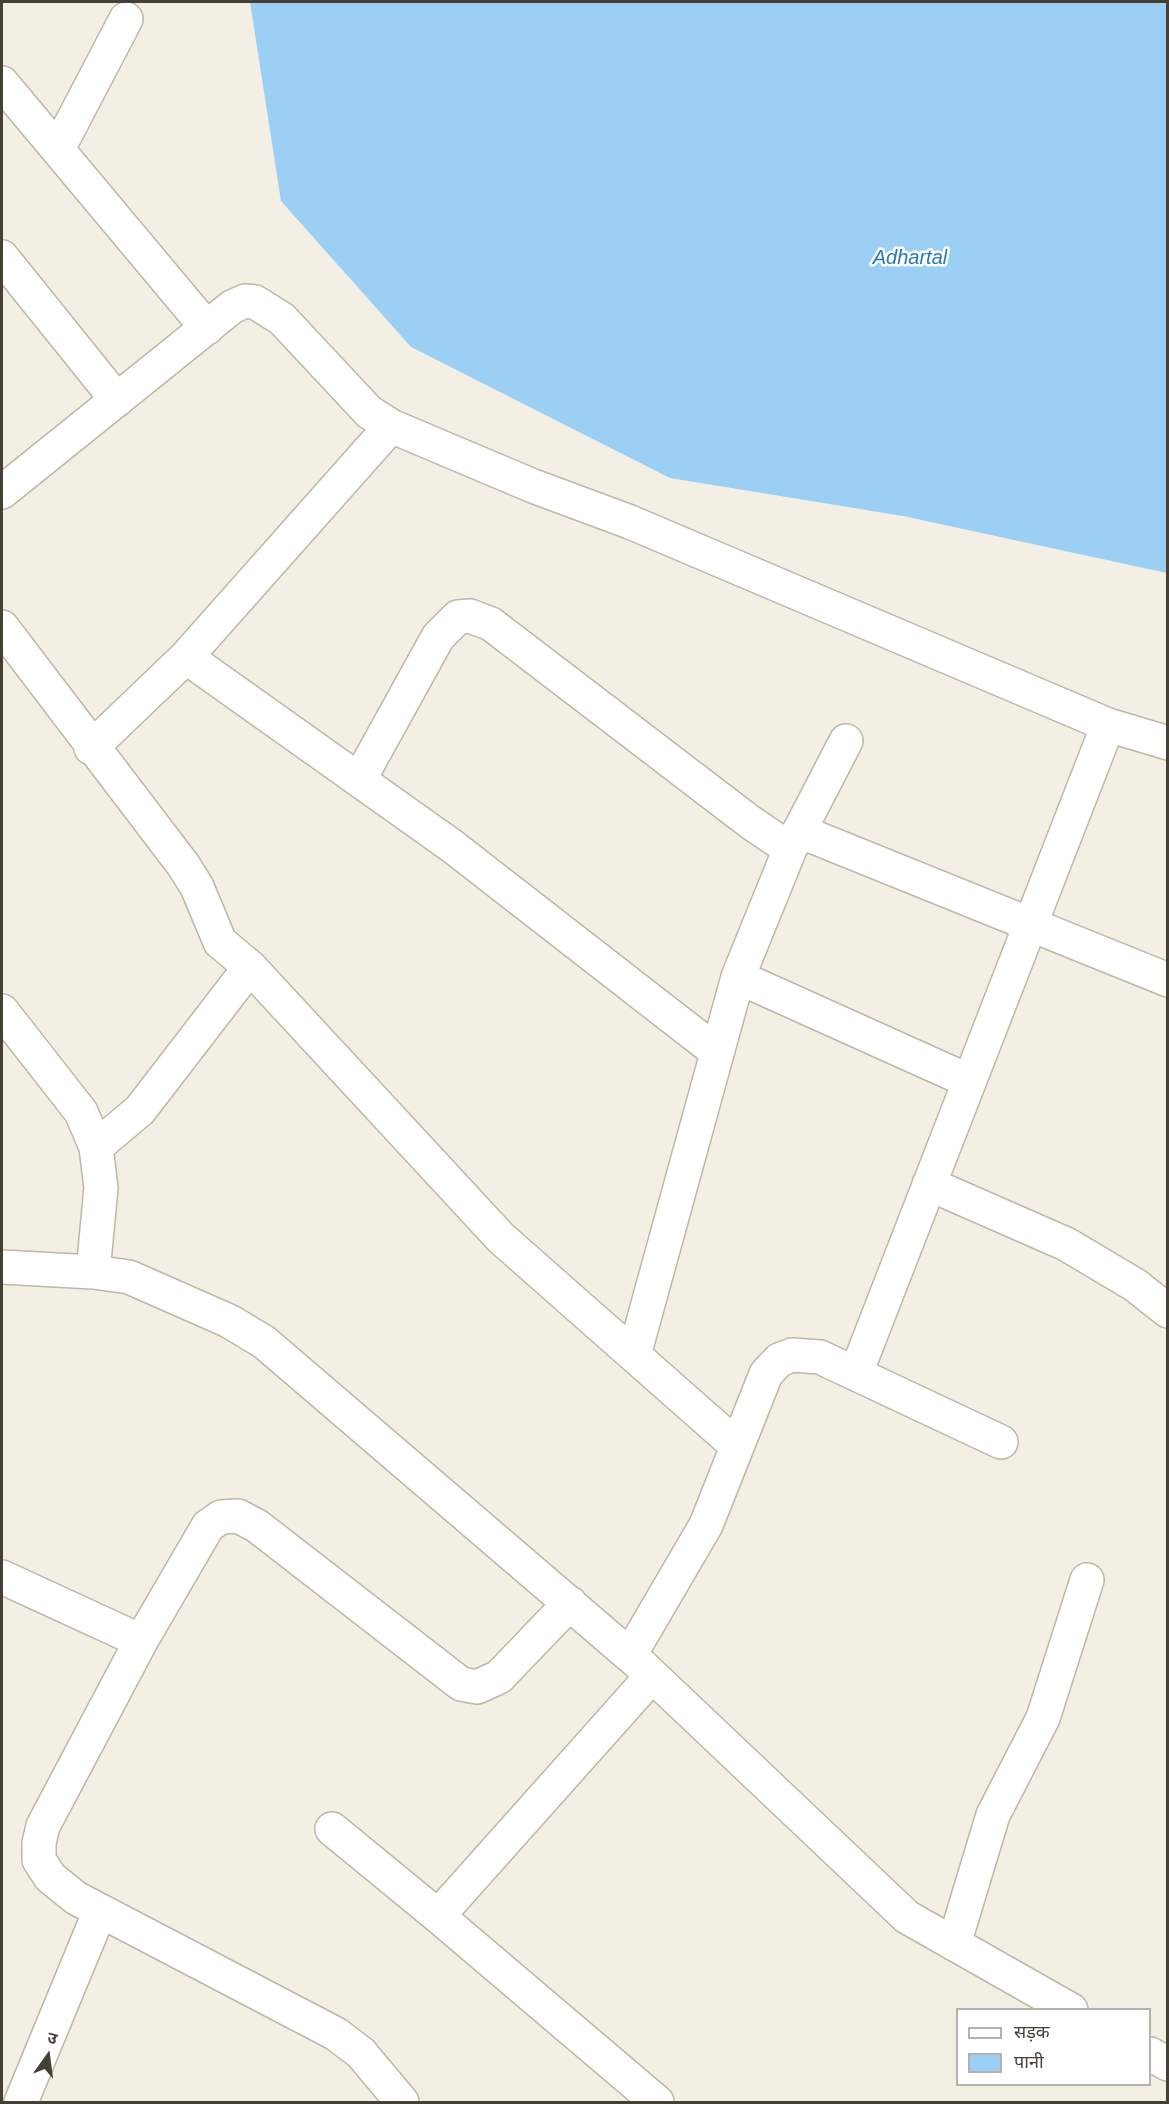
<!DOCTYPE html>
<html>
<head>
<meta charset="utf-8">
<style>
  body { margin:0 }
  #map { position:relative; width:1169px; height:2104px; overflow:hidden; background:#f3efe4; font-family:Arial,"Noto Sans Devanagari",sans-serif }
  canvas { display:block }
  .frame { position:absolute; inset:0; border:3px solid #453f34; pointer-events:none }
  .legend { position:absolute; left:956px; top:2008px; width:195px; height:78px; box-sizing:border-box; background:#fff; border:2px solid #b5b2ae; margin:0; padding:8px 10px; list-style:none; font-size:18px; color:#453f34 }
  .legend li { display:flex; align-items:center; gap:12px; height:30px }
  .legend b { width:30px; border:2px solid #b5b2ae }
  .north { position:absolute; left:18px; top:2026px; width:60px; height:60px; -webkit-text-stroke:4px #fff; paint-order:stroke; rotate:14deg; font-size:16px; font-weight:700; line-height:24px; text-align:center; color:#453f34 }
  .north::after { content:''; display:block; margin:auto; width:21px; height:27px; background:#453f34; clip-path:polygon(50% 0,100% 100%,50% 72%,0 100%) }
</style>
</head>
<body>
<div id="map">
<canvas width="1169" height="2104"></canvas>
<div class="frame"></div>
<ul class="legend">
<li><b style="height:8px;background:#fff"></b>सड़क</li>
<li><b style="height:16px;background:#9ccff4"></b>पानी</li>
</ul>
<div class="north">उ</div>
</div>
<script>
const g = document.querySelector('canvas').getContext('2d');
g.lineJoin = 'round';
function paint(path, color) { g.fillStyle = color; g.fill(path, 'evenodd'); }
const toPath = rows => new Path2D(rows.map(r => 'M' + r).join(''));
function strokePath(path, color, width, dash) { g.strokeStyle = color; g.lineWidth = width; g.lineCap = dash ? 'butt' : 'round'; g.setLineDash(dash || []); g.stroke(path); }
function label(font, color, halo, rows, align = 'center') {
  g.font = font + ' Arial,sans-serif'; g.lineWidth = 5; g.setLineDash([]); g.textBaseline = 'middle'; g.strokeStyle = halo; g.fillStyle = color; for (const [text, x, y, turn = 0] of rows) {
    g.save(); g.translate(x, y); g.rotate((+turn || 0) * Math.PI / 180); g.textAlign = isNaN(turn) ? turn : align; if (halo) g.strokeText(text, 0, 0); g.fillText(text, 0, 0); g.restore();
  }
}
paint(toPath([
  [250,2,1167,2,1167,573,903,516,670,478,411,347,281,201]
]), '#9ccff4');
const minor = toPath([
  [2,83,207,328],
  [58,149,126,19],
  [2,257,117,400],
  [2,492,232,307,245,301,255,302,282,319,369,412,391,426,533,486,630,522,1108,725,1168,743],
  [2,627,184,866,197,887,220,942,250,967,501,1238,737,1446],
  [186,657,452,846,717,1052],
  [91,748,186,657,391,426],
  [359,780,438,637,458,617,470,616,491,624,750,822,790,849],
  [799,831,1168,980],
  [738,977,969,1081],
  [2,1011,81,1112,96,1147,101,1188,93,1272],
  [96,1147,140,1110,250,967],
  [929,1184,1066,1244,1135,1285,1168,1311],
  [2,1267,93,1272,129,1277,229,1321,264,1342,641,1665,907,1917,1071,2010],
  [634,1355,738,977,790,849,846,741],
  [856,1373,1108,725],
  [2,1577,141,1641],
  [630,1655,706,1525,766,1374,779,1360,792,1355,820,1357,1001,1442],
  [332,1829,438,1916,657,2102],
  [438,1916,652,1676],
  [954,1944,993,1815,1043,1718,1087,1580],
  [1150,2054,1168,2064],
  [21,2102,100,1911],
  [402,2102,361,2053,336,2034,76,1898,50,1877,39,1860,39,1843,43,1826,141,1641,208,1526,221,1517,238,1516,257,1526,461,1684,477,1687,499,1677,570,1603]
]);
strokePath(minor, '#bfb7a6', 36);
strokePath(minor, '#fff', 33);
label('italic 20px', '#2778b7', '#fff', [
  ["Adhartal",910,258]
]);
</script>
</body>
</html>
